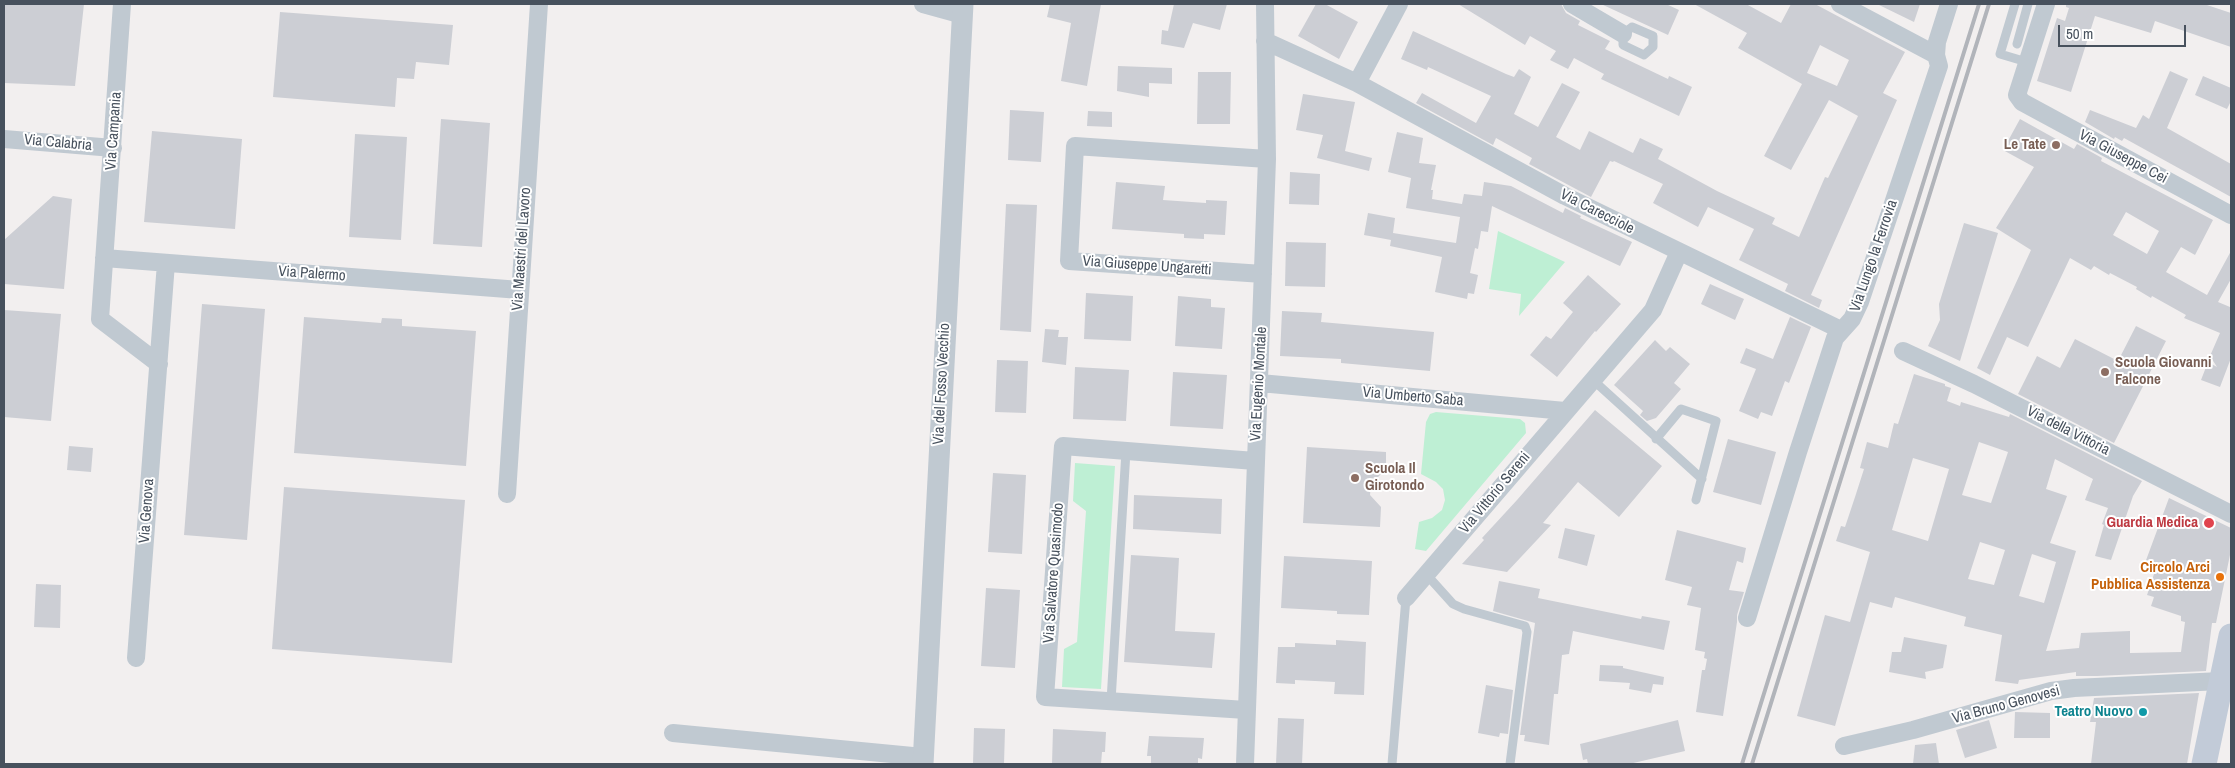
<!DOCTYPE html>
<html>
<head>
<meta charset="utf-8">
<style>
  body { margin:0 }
  #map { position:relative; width:2235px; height:768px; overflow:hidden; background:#f2efef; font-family:"Archivo Narrow",sans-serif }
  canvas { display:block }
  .frame { position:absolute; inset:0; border:5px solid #47515d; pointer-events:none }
  .scale { position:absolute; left:2058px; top:25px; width:128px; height:22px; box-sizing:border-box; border:2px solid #47515d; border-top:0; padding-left:6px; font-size:15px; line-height:18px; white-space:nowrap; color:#47515d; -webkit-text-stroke:4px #fff; paint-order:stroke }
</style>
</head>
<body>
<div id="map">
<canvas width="2235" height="768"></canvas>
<div class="frame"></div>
<div class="scale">50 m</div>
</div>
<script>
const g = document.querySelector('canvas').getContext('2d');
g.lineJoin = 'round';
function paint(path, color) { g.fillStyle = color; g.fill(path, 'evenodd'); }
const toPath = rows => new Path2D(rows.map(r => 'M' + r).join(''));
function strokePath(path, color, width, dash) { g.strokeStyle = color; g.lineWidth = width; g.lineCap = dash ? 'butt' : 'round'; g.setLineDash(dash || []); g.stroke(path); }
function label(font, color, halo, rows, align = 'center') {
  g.font = font + ' "Archivo Narrow",sans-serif'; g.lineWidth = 4; g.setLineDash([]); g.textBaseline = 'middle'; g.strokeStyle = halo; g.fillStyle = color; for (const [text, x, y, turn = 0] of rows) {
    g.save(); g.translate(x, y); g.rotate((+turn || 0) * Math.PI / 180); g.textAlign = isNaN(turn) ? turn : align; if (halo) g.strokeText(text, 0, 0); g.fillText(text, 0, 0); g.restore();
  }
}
paint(toPath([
  [1498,231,1565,262,1519,316,1521,294,1489,289],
  [1436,412,1520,419,1525,423,1526,433,1426,551,1415,549,1419,522,1432,518,1442,510,1445,500,1443,489,1436,482,1421,474,1426,422,1430,414],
  [1075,463,1115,466,1101,689,1062,687,1064,649,1077,642,1086,511,1073,501]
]), '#beefd4');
paint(toPath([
  [4,4,84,4,75,86,4,83],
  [1050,4,1101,4,1087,86,1061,81,1071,23,1047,17],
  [1174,4,1227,4,1220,30,1193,23,1184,48,1161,44,1162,30,1168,31],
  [1316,4,1325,4,1358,22,1339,59,1298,36],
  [1458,4,1561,4,1566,13,1580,21,1578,25,1610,41,1605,49,1668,79,1669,76,1692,87,1679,116,1601,79,1604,74,1574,58,1568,69,1550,60,1556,51,1530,36,1525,45],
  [1601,4,1666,4,1679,10,1668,35],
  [1694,4,1746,4,1781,23,1791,4,1815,4,1905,52,1883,93,1897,100,1811,295,1822,300,1819,308,1785,291,1788,284,1739,260,1754,229,1708,207,1698,227,1653,203,1663,184,1614,161,1613,162,1610,161,1591,197,1529,164,1532,158,1496,138,1493,145,1416,103,1422,93,1476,123,1491,96,1428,67,1427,70,1401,59,1413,31,1506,74,1514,77,1519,69,1531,77,1514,114,1538,127,1562,83,1580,92,1556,137,1580,150,1589,131,1633,153,1640,138,1663,149,1658,159,1717,191,1775,218,1772,224,1799,237,1825,177,1828,178,1858,116,1829,100,1791,170,1764,156,1802,84,1738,48,1747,33],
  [1820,45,1849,60,1837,86,1807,73],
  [1877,4,1920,4,1914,22],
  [2066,4,2204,4,2231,13,2231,47,2155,21,2151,33,2095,16,2071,92,2037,81,2057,18,2065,21,2069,8,2066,7],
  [280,12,453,25,449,65,416,62,414,79,397,78,395,107,273,97],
  [1118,66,1172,68,1172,84,1149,83,1149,97,1117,91],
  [2170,71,2188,79,2167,128,2231,164,2231,197,2124,138,2122,141,2115,137,2114,139,2085,122,2090,110,2136,128,2143,115,2149,119],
  [1198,72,1231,72,1230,124,1197,124],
  [2203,76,2231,88,2231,101,2227,109,2195,95],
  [1303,94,1355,102,1345,151,1372,158,1369,171,1317,158,1323,135,1296,130],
  [1010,110,1044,112,1041,162,1008,160],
  [1088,111,1112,112,1112,127,1087,126],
  [441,119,490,123,482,247,433,244],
  [2020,119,2074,149,2077,144,2102,158,2101,161,2213,220,2195,255,2181,247,2166,272,2207,295,2231,251,2231,279,2218,302,2230,307,2231,305,2231,358,2220,387,2201,380,2208,362,2217,367,2210,356,2220,333,2184,318,2186,315,2152,296,2151,298,2136,289,2137,287,2110,273,2109,275,2094,266,2091,270,2070,258,2028,347,2007,337,1990,375,1977,368,2031,250,1996,228,2034,167,2003,150],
  [2126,212,2159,231,2147,254,2113,235],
  [152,131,242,139,235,229,144,222],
  [1397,132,1423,138,1419,163,1436,165,1431,190,1433,190,1432,199,1462,204,1464,194,1482,196,1484,182,1511,186,1563,213,1565,208,1581,216,1580,218,1632,242,1620,266,1492,206,1488,232,1481,231,1478,249,1475,248,1470,273,1478,275,1474,294,1468,293,1467,299,1435,292,1442,257,1390,246,1391,240,1364,235,1368,213,1395,218,1393,233,1456,243,1460,217,1406,208,1411,178,1388,172],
  [355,134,407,137,401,240,349,237],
  [1290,172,1320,174,1319,205,1289,204],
  [1116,182,1165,186,1163,200,1206,203,1206,200,1227,201,1225,235,1204,234,1204,239,1184,238,1184,234,1112,229],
  [53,196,72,199,64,289,4,284,4,240],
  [1006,204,1037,205,1031,332,1000,330],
  [1964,223,1998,233,1960,361,1928,346,1940,320,1939,304],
  [1286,242,1326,243,1325,287,1285,286],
  [1588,275,1621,304,1596,332,1595,331,1557,377,1530,355,1546,336,1551,339,1573,312,1563,303],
  [1710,284,1744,299,1735,320,1701,304],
  [1086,293,1133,296,1131,341,1084,339],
  [1178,296,1211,299,1211,307,1225,308,1222,349,1175,346],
  [202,304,265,309,247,540,184,535],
  [4,310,61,314,51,421,4,417],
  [1282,311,1322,313,1321,322,1434,332,1430,371,1341,363,1341,359,1280,356],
  [304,317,381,323,382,318,402,319,402,326,476,331,466,466,294,453],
  [1790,317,1811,327,1789,383,1785,381,1772,416,1761,412,1758,419,1739,411,1756,369,1740,363,1746,348,1773,359],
  [2136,326,2166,341,2114,443,2018,394,2037,356,2060,368,2075,339,2118,361],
  [1045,329,1059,330,1058,337,1068,337,1066,365,1042,362],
  [1655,340,1666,351,1670,347,1690,364,1674,383,1681,389,1656,418,1647,421,1640,415,1643,411,1614,385],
  [997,360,1028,361,1026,413,995,412],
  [1075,367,1129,370,1126,421,1073,419],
  [1173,372,1227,375,1223,429,1170,426],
  [1914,374,1945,384,1945,386,1951,388,1947,401,1960,406,1961,402,2009,417,2010,414,2142,481,2133,496,2111,560,2095,556,2104,525,2102,524,2108,508,2085,500,2093,479,2055,459,2046,489,2067,496,2050,543,2076,551,2046,651,2079,648,2081,633,2130,631,2130,653,2181,652,2185,622,2181,621,2181,616,2151,606,2154,597,2147,595,2156,568,2145,563,2169,498,2231,528,2231,550,2216,623,2212,623,2206,671,2097,676,2076,676,2076,672,2019,680,2018,684,1995,681,2002,635,1964,626,1966,617,1895,597,1892,608,1870,602,1835,726,1797,716,1825,615,1850,622,1870,552,1836,541,1841,526,1845,527,1856,494,1864,469,1860,468,1867,442,1888,448,1894,423,1898,424],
  [1979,442,2008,452,1991,503,1962,495],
  [1913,458,1949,469,1928,541,1892,530],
  [1980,542,2005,550,1994,585,1968,579],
  [2032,554,2056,562,2044,603,2019,596],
  [1595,410,1662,466,1619,517,1578,482,1543,523,1551,525,1507,572,1462,564,1484,540,1482,538,1517,500],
  [1728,439,1776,452,1761,505,1713,492],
  [69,446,93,448,91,472,67,470],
  [1307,447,1386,452,1386,469,1371,484,1370,495,1381,507,1380,527,1303,523],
  [993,473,1026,475,1022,554,988,552],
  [284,487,465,500,452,663,272,649],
  [1134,495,1222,499,1221,534,1133,529],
  [1565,528,1595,535,1587,566,1558,558],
  [1677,530,1746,548,1743,563,1737,561,1729,590,1744,592,1737,615,1737,622,1723,716,1696,712,1702,670,1705,670,1707,659,1704,658,1705,652,1695,650,1701,608,1687,605,1692,587,1665,580],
  [1131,555,1179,558,1175,631,1215,633,1212,668,1124,662],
  [1284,556,1372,561,1369,615,1337,614,1337,611,1281,608],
  [1499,581,1540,589,1538,598,1641,619,1642,616,1670,621,1664,650,1573,631,1569,654,1562,655,1558,694,1554,694,1549,745,1524,741,1525,735,1520,735,1535,623,1493,611],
  [36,584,61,585,60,628,34,627],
  [986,588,1020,590,1015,668,981,666],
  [1904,637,1947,645,1943,668,1925,672,1926,679,1889,672,1892,652,1901,652],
  [1336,640,1366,642,1364,695,1334,694,1335,682,1295,680,1295,684,1276,683,1278,647,1295,647,1295,643,1336,645],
  [1600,665,1623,666,1623,668,1664,677,1663,685,1653,684,1651,693,1629,689,1630,683,1599,681],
  [1486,685,1513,690,1508,734,1500,733,1499,737,1478,733],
  [2199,693,2187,764,2091,764,2096,722,2090,722,2094,698],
  [2015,712,2050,713,2050,738,2014,738],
  [1278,718,1304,719,1302,764,1276,764],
  [1678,720,1685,751,1629,764,1588,764,1587,759,1583,760,1580,744],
  [1989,720,1997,748,1965,758,1956,730],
  [974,728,1005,729,1004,764,973,764],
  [1053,729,1106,732,1105,752,1102,752,1101,764,1052,764],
  [1149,736,1204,738,1202,759,1198,758,1198,764,1151,764,1151,756,1147,756],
  [1936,743,1939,764,1913,764,1915,745]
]), '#ccced4');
strokePath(toPath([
  [2015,4,2000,54,2027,62],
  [1632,27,1653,36,1653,47,1644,55,1623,45,1623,34,1632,27],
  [2017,44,2028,4],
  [1593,380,1702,479],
  [1656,439,1681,409,1716,421,1696,500],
  [1426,574,1453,604,1464,609,1525,626,1527,632,1510,764],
  [1111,701,1126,451],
  [1392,764,1406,598]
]), '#c0c9d1', 9);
strokePath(toPath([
  [122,4,100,319,159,364],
  [923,4,963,15],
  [1572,4,1623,34],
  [1840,4,1936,55],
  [2046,4,2017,95,2022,102,2231,215],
  [1265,41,1357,83,1565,196,1841,330],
  [1357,83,1399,4],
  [4,139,113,148],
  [104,258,520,290],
  [1263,274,1069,261,1075,146,1267,159],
  [1903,351,1974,384,2231,514],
  [1260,383,1565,411],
  [507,494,539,4],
  [1406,598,1653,310,1679,252],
  [1747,618,1798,452,1835,338,1852,319,1860,302,1939,66,1936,55,1937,42,1949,4],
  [136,658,166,263],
  [1246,710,1045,697,1063,446,1255,461],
  [673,733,923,757],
  [1844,746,1913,730,2051,691,2074,688,2221,681,2231,682],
  [1245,764,1267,159,1265,4]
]), '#c0c9d1', 18);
strokePath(toPath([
  [923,764,963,4]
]), '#c0c9d1', 21);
strokePath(toPath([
  [2204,764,2231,636]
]), '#c2cbd8', 25);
strokePath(toPath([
  [1742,764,1979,4],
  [1752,764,1989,4]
]), '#b1b4ba', 4);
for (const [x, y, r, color] of [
  [2056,145,5,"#8d6e63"],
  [2105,372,5,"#8d6e63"],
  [1355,478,5,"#8d6e63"],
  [2209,523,6,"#e0444e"],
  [2220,577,5,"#e8710a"],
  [2143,712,5,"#0f9aa8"]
]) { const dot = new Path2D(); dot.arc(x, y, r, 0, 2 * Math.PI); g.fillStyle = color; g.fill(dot); strokePath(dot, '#fff', 2); }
label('15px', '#47515d', '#fff', [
  ["Via Campania",114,131,-86],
  ["Via Calabria",58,143,5],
  ["Via Giuseppe Cei",2123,157,28],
  ["Via Carecciole",1597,212,27],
  ["Via Maestri del Lavoro",522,249,-86],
  ["Via Lungo la Ferrovia",1874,256,-71],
  ["Via Giuseppe Ungaretti",1147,266,4],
  ["Via Palermo",312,274,4],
  ["Via del Fosso Vecchio",942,384,-87],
  ["Via Eugenio Montale",1259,384,-87],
  ["Via Umberto Saba",1413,397,5],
  ["Via della Vittoria",2068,431,27],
  ["Via Vittorio Sereni",1495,493,-50],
  ["Via Genova",147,511,-86],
  ["Via Salvatore Quasimodo",1054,573,-86],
  ["Via Bruno Genovesi",2006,705,-15]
]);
label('bold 15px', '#785e54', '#fff', [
  ["Le Tate",2046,145,"right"],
  ["Scuola Giovanni",2115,363],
  ["Falcone",2115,380],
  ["Scuola Il",1365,469],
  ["Girotondo",1365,486]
], 'left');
label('bold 15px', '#be3a42', '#fff', [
  ["Guardia Medica",2198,523]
], 'right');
label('bold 15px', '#c56008', '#fff', [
  ["Circolo Arci",2210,568],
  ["Pubblica Assistenza",2210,585]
], 'right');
label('bold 15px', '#0d838f', '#fff', [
  ["Teatro Nuovo",2133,712]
], 'right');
</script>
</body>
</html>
